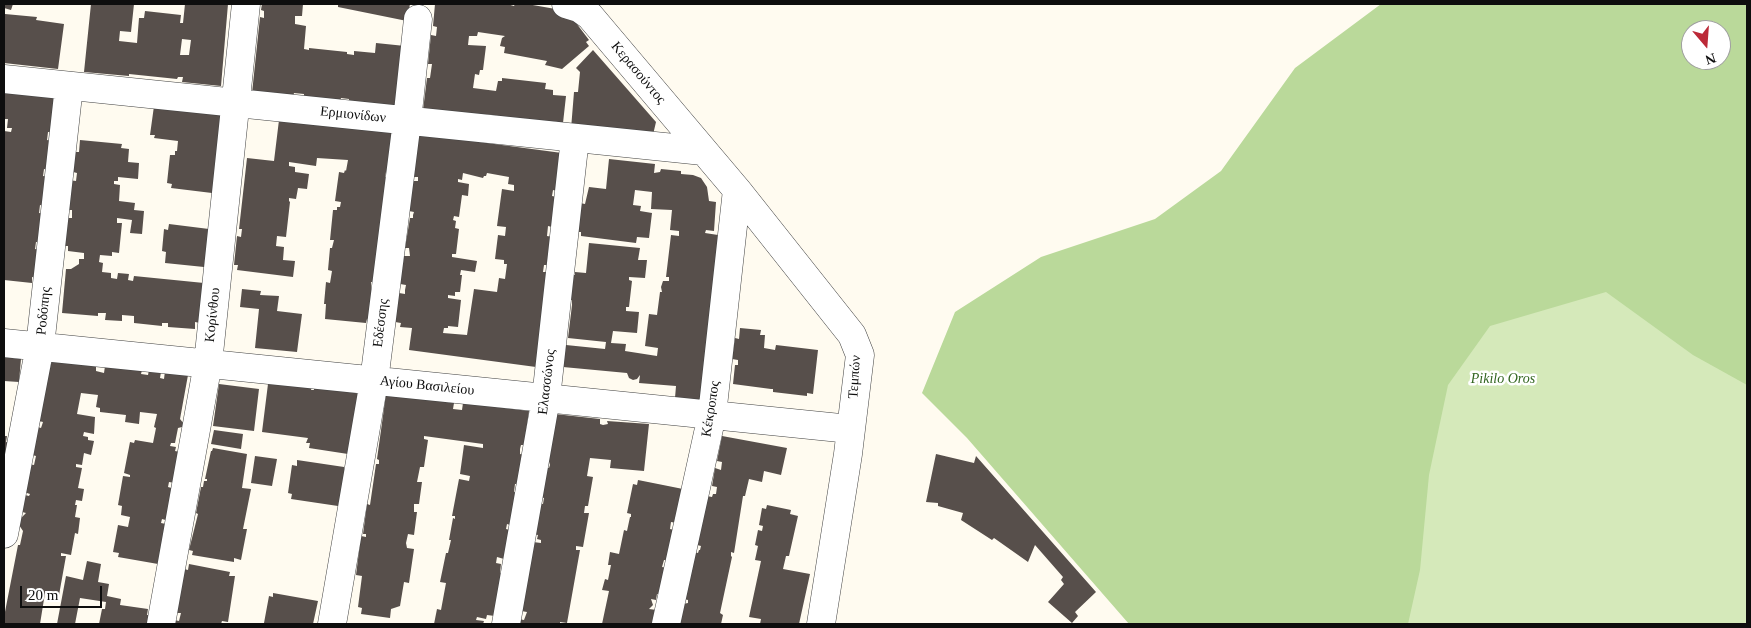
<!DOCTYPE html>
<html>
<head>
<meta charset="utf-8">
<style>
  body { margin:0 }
  #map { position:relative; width:1751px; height:628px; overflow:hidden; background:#fffbf0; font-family:Georgia,serif }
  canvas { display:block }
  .frame { position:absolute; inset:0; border:5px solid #0e0e0e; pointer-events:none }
  .north { position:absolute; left:1681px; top:20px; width:50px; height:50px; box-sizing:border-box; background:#fff; border:1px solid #9f9f9f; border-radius:50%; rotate:162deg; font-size:14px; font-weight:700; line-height:20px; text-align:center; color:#0e0e0e }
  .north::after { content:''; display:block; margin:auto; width:18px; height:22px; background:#bc2938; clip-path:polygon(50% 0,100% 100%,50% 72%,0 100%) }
  .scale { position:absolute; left:20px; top:586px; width:82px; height:22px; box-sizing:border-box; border:2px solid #0e0e0e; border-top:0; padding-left:6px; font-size:15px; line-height:18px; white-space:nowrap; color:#0e0e0e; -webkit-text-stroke:4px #fff; paint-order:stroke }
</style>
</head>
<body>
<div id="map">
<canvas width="1751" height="628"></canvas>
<div class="frame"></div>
<div class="north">N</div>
<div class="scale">20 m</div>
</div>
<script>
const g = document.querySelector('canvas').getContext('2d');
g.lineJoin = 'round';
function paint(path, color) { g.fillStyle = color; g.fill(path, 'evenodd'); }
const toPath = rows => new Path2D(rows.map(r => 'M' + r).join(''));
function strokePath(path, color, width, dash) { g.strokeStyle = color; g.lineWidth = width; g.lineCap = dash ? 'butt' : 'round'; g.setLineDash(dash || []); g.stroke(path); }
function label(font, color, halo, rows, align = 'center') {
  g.font = font + ' Georgia,serif'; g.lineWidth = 5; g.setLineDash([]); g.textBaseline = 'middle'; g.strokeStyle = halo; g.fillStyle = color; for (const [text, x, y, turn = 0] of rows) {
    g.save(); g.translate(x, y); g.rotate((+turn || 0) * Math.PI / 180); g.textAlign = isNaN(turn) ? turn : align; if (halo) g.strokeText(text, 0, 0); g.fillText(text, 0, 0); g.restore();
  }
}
paint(toPath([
  [1747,88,1747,624,1184,624,1266,283]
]), '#d5e9ba');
paint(toPath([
  [1381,4,1747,4,1747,385,1693,355,1606,292,1490,326,1448,385,1429,475,1420,570,1408,624,1129,624,967,438,922,393,955,312,1041,257,1155,219,1221,171,1295,68],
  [1691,30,1721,30,1721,60,1691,60]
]), '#bad99a');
paint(toPath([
  [4,4,13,4,11,10,4,8],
  [91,4,134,4,131,32,120,31,119,41,137,43,139,18,144,18,145,11,181,15,180,23,183,23,185,4,228,4,221,86,182,82,183,77,178,77,177,79,129,74,129,76,84,72],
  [182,39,191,40,189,55,180,55],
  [262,4,303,4,302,16,295,16,295,24,306,26,304,49,309,50,309,48,347,52,347,54,354,55,354,51,375,53,376,43,405,46,398,108,349,102,349,99,341,98,340,102,304,98,304,94,294,93,293,97,252,93,260,17,264,18,264,11,261,10],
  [338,4,410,4,407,21,338,7],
  [435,4,507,4,514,6,515,4,527,4,567,11,589,40,586,42,589,46,562,69,545,65,547,61,504,53,505,47,500,46,502,38,505,36,478,32,477,36,469,36,468,45,486,46,483,70,480,70,479,75,475,74,473,88,496,91,498,81,502,81,502,78,546,83,545,89,553,90,553,95,566,96,563,123,552,121,551,126,493,115,423,110,427,78,430,78,432,64,428,64,431,35,436,36,437,27,433,26],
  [5,14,37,17,36,20,64,24,58,69,4,63],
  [593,50,656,122,652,139,571,129,574,92,578,92,580,72,576,68],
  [4,88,57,93,53,132,48,132,47,140,52,141,49,170,44,169,43,176,50,177,46,206,40,205,39,213,46,214,43,243,36,242,35,249,41,250,38,278,32,277,32,283,4,280,4,131,11,132,12,128,7,128,8,119,4,119],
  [154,106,225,113,212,193,171,188,172,184,167,183,170,155,175,155,175,151,177,151,178,141,154,138,155,135,150,135],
  [279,120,395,133,391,172,386,172,385,177,389,178,385,210,382,209,381,216,383,215,380,246,377,246,377,282,371,282,371,290,375,291,372,320,367,319,366,323,325,319,326,304,324,304,326,282,330,283,332,271,328,270,330,248,332,248,334,240,330,240,333,210,337,210,337,207,340,207,341,202,335,201,339,172,344,173,345,170,346,171,348,160,317,158,316,166,289,162,289,166,295,167,295,172,309,174,307,189,298,188,296,199,289,198,289,201,290,202,286,237,277,236,276,246,284,247,283,260,295,261,293,277,237,270,238,265,234,265,237,236,241,237,242,229,239,229,247,158,274,161],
  [419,134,562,153,557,191,553,190,552,196,557,197,552,227,548,226,547,236,553,237,550,265,544,265,543,272,549,272,536,367,409,350,412,328,400,327,401,323,395,322,399,293,405,294,405,290,406,285,400,284,404,256,410,256,409,248,405,248,410,218,413,218,413,215,414,212,409,211,413,181,418,181,418,177,413,177],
  [463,173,483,178,484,176,486,176,487,173,509,177,508,184,514,185,514,191,502,189,497,226,506,227,505,236,498,235,495,259,504,260,504,264,507,264,505,279,499,278,497,292,474,289,467,335,443,333,444,328,448,328,448,326,458,327,461,300,448,298,448,295,455,296,455,292,460,292,462,275,460,275,461,270,475,272,477,261,452,257,452,254,456,254,459,229,455,228,456,221,453,220,454,216,459,217,462,195,468,196,469,184,458,182,458,179,462,180],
  [80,140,122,144,121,148,129,149,128,162,139,163,138,179,118,177,118,181,114,181,114,184,120,185,119,201,135,203,134,210,144,211,142,234,130,233,132,220,117,218,117,223,122,223,119,253,112,252,112,256,100,255,99,262,103,263,102,272,111,273,111,278,117,279,118,273,129,274,128,280,133,281,134,276,204,283,200,323,195,322,195,329,168,327,168,323,162,323,162,326,134,323,134,316,122,315,122,321,105,320,106,313,98,313,98,316,62,313,66,269,71,269,79,264,79,259,84,259,84,253,68,251,68,246,64,246,66,218,72,218,72,210,67,210,69,180,76,181,77,173,73,172,75,152,79,152],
  [609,159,655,164,654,173,660,172,661,169,681,171,681,174,693,175,701,178,707,187,709,201,716,202,714,231,706,230,705,233,718,235,704,402,675,398,676,386,639,383,640,375,637,379,633,380,629,378,627,373,563,367,566,345,605,349,606,342,568,338,572,305,572,300,570,300,573,275,575,275,575,272,586,273,589,243,640,248,638,260,647,260,645,278,629,277,629,280,632,281,629,307,626,307,626,311,639,312,637,333,613,331,611,343,626,344,625,351,657,356,658,348,645,346,649,314,657,315,660,292,662,292,661,287,663,281,669,281,669,277,666,277,671,235,679,236,679,231,670,230,672,210,651,209,652,192,635,190,633,205,641,206,640,211,652,213,649,238,637,237,636,243,581,236,581,232,576,232,580,203,585,204,589,187,606,189],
  [169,224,209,229,204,267,165,263,166,252,162,251,164,229,168,230],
  [242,289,261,291,260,295,279,296,277,311,302,314,297,352,255,348,259,309,240,307],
  [740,328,761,330,760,335,765,335,764,348,775,350,776,345,818,350,813,394,807,393,807,396,773,392,773,389,771,389,733,384,735,365,738,365,738,360,732,359,735,338,739,339],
  [4,357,21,359,19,382,4,381],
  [52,360,96,365,96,371,104,373,105,366,142,370,141,374,148,375,149,370,161,372,160,378,164,379,165,371,188,375,180,419,184,424,182,427,178,428,175,443,171,443,170,446,176,447,175,451,180,452,175,483,169,482,168,487,175,489,169,521,162,519,161,523,166,524,158,564,118,557,119,553,113,552,118,525,128,527,130,517,121,515,122,506,118,505,123,476,130,477,130,475,124,473,130,442,134,443,135,440,153,443,156,428,154,427,157,414,140,412,139,424,125,422,126,415,100,412,100,408,96,407,98,395,81,393,77,414,95,417,94,434,84,432,83,436,88,437,88,440,94,441,91,455,84,453,82,465,76,464,76,467,82,468,78,488,84,489,82,501,76,500,75,505,77,505,75,517,80,518,78,534,75,533,71,555,61,553,61,556,66,556,59,595,45,593,40,624,6,624,4,623,4,617,18,545,20,545,23,531,19,525,20,519,26,513,22,512,25,495,29,496,30,494,24,492,29,464,34,465,36,456,32,455,38,427,41,428,43,422,39,421,43,396],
  [272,381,312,387,311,390,314,390,314,387,362,394,348,454,309,448,310,443,306,443,308,438,262,432,268,384,272,384],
  [219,384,259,389,254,431,213,426],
  [386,394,454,403,453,409,462,410,463,403,529,411,524,445,521,445,520,449,520,454,524,455,520,484,515,484,514,492,517,493,510,525,507,524,506,529,510,530,504,559,497,557,496,563,501,564,500,573,504,574,495,616,487,615,486,619,477,617,476,620,484,621,483,624,434,624,437,609,441,610,446,583,440,582,446,553,448,553,451,540,449,540,453,518,455,519,455,516,452,516,459,479,469,481,470,476,460,474,464,445,483,448,483,444,424,436,424,439,428,440,424,467,420,467,417,482,422,482,419,504,414,504,414,512,417,512,414,535,408,534,406,543,407,548,414,549,409,583,404,582,400,606,391,609,390,618,361,614,362,608,358,607,362,576,356,575,361,536,366,537,366,534,363,534,367,504,370,505,376,464,379,464,379,460,377,459],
  [555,414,600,419,600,424,603,425,608,424,607,421,649,424,644,471,610,468,611,460,590,458,587,476,593,477,588,506,585,506,584,513,589,513,583,547,576,546,576,550,580,550,567,623,560,622,560,624,517,624,518,619,524,620,527,612,521,611,533,542,541,543,541,540,537,539,538,535,533,534,539,503,543,504,544,498,540,497,545,467,549,468,550,465,549,461,546,460],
  [214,430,243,434,241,449,211,444],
  [4,436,7,436,6,442,11,443,4,470],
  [722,436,787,448,781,475,764,471,762,482,749,479,745,496,743,496,734,553,731,552,731,556,732,557,720,613,723,615,721,624,679,624,683,604,688,603,688,600,684,599,693,552,698,553,699,550,700,550,701,546,697,545,707,496,712,497,713,494,716,494,717,487,712,486,715,468,721,470,722,462,717,461],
  [213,448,247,454,242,488,251,489,243,529,247,529,241,560,234,558,234,562,192,555,193,551,189,550,198,514,196,513,201,487,203,487,204,481,207,481,207,479,205,479,211,451,212,451],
  [936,454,974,463,976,456,1096,592,1075,612,1078,616,1072,623,1048,602,1064,584,1061,580,1063,577,1035,545,1028,562,994,538,992,540,961,520,963,513,938,506,938,503,926,502],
  [255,456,277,459,272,486,251,483],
  [297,460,344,467,344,471,348,472,343,502,339,502,338,506,291,499,292,494,288,493,292,465,297,466],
  [638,480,683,489,677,523,671,522,670,529,675,530,669,560,664,560,662,567,667,568,662,595,657,594,656,600,651,599,653,605,649,609,657,610,654,624,602,624,609,591,602,590,605,579,608,580,611,565,608,565,610,552,619,554,624,530,627,531,630,517,631,517,631,514,627,513,633,484,637,485],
  [767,505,791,510,790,514,798,516,789,556,786,556,783,569,810,574,799,624,760,624,761,619,749,617,761,561,755,560,758,546,755,545,758,530,762,531,763,526,759,525,762,508,766,509],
  [87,561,101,564,98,582,109,584,107,596,121,599,120,605,148,609,147,615,151,615,150,624,99,624,102,609,105,609,106,602,80,598,75,624,57,624,66,576,83,580],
  [189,564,230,572,229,576,235,576,228,622,222,621,221,624,174,624,174,620,179,621,181,613,177,613,184,569,188,570],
  [273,593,318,601,313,624,267,624,264,623,269,596,273,597]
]), '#574f4b');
const minor = toPath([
  [566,4,579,8,590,16,737,190,852,335,860,355,848,454,821,624],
  [4,79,703,151],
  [4,343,850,429],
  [4,534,40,346,69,86],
  [161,624,208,363,246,4],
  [332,624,374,381,407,121,418,19],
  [506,624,546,398,575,138],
  [666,624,712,415,737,190]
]);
strokePath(minor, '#414141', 29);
strokePath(minor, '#fff', 28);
label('14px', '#0e0e0e', '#fff', [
  ["Κερασούντος",638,73,50],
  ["Ερμιονίδων",353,115,6],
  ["Ροδόπης",44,311,-84],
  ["Κορίνθου",213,315,-84],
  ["Εδέσσης",381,323,-83],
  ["Τεμπών",855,377,-86],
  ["Ελασσώνος",547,382,-83],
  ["Αγίου Βασιλείου",427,386,6],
  ["Κέκροπος",711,409,-81]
]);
label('italic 14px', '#326520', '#fff', [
  ["Pikilo Oros",1503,379]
]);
</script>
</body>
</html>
